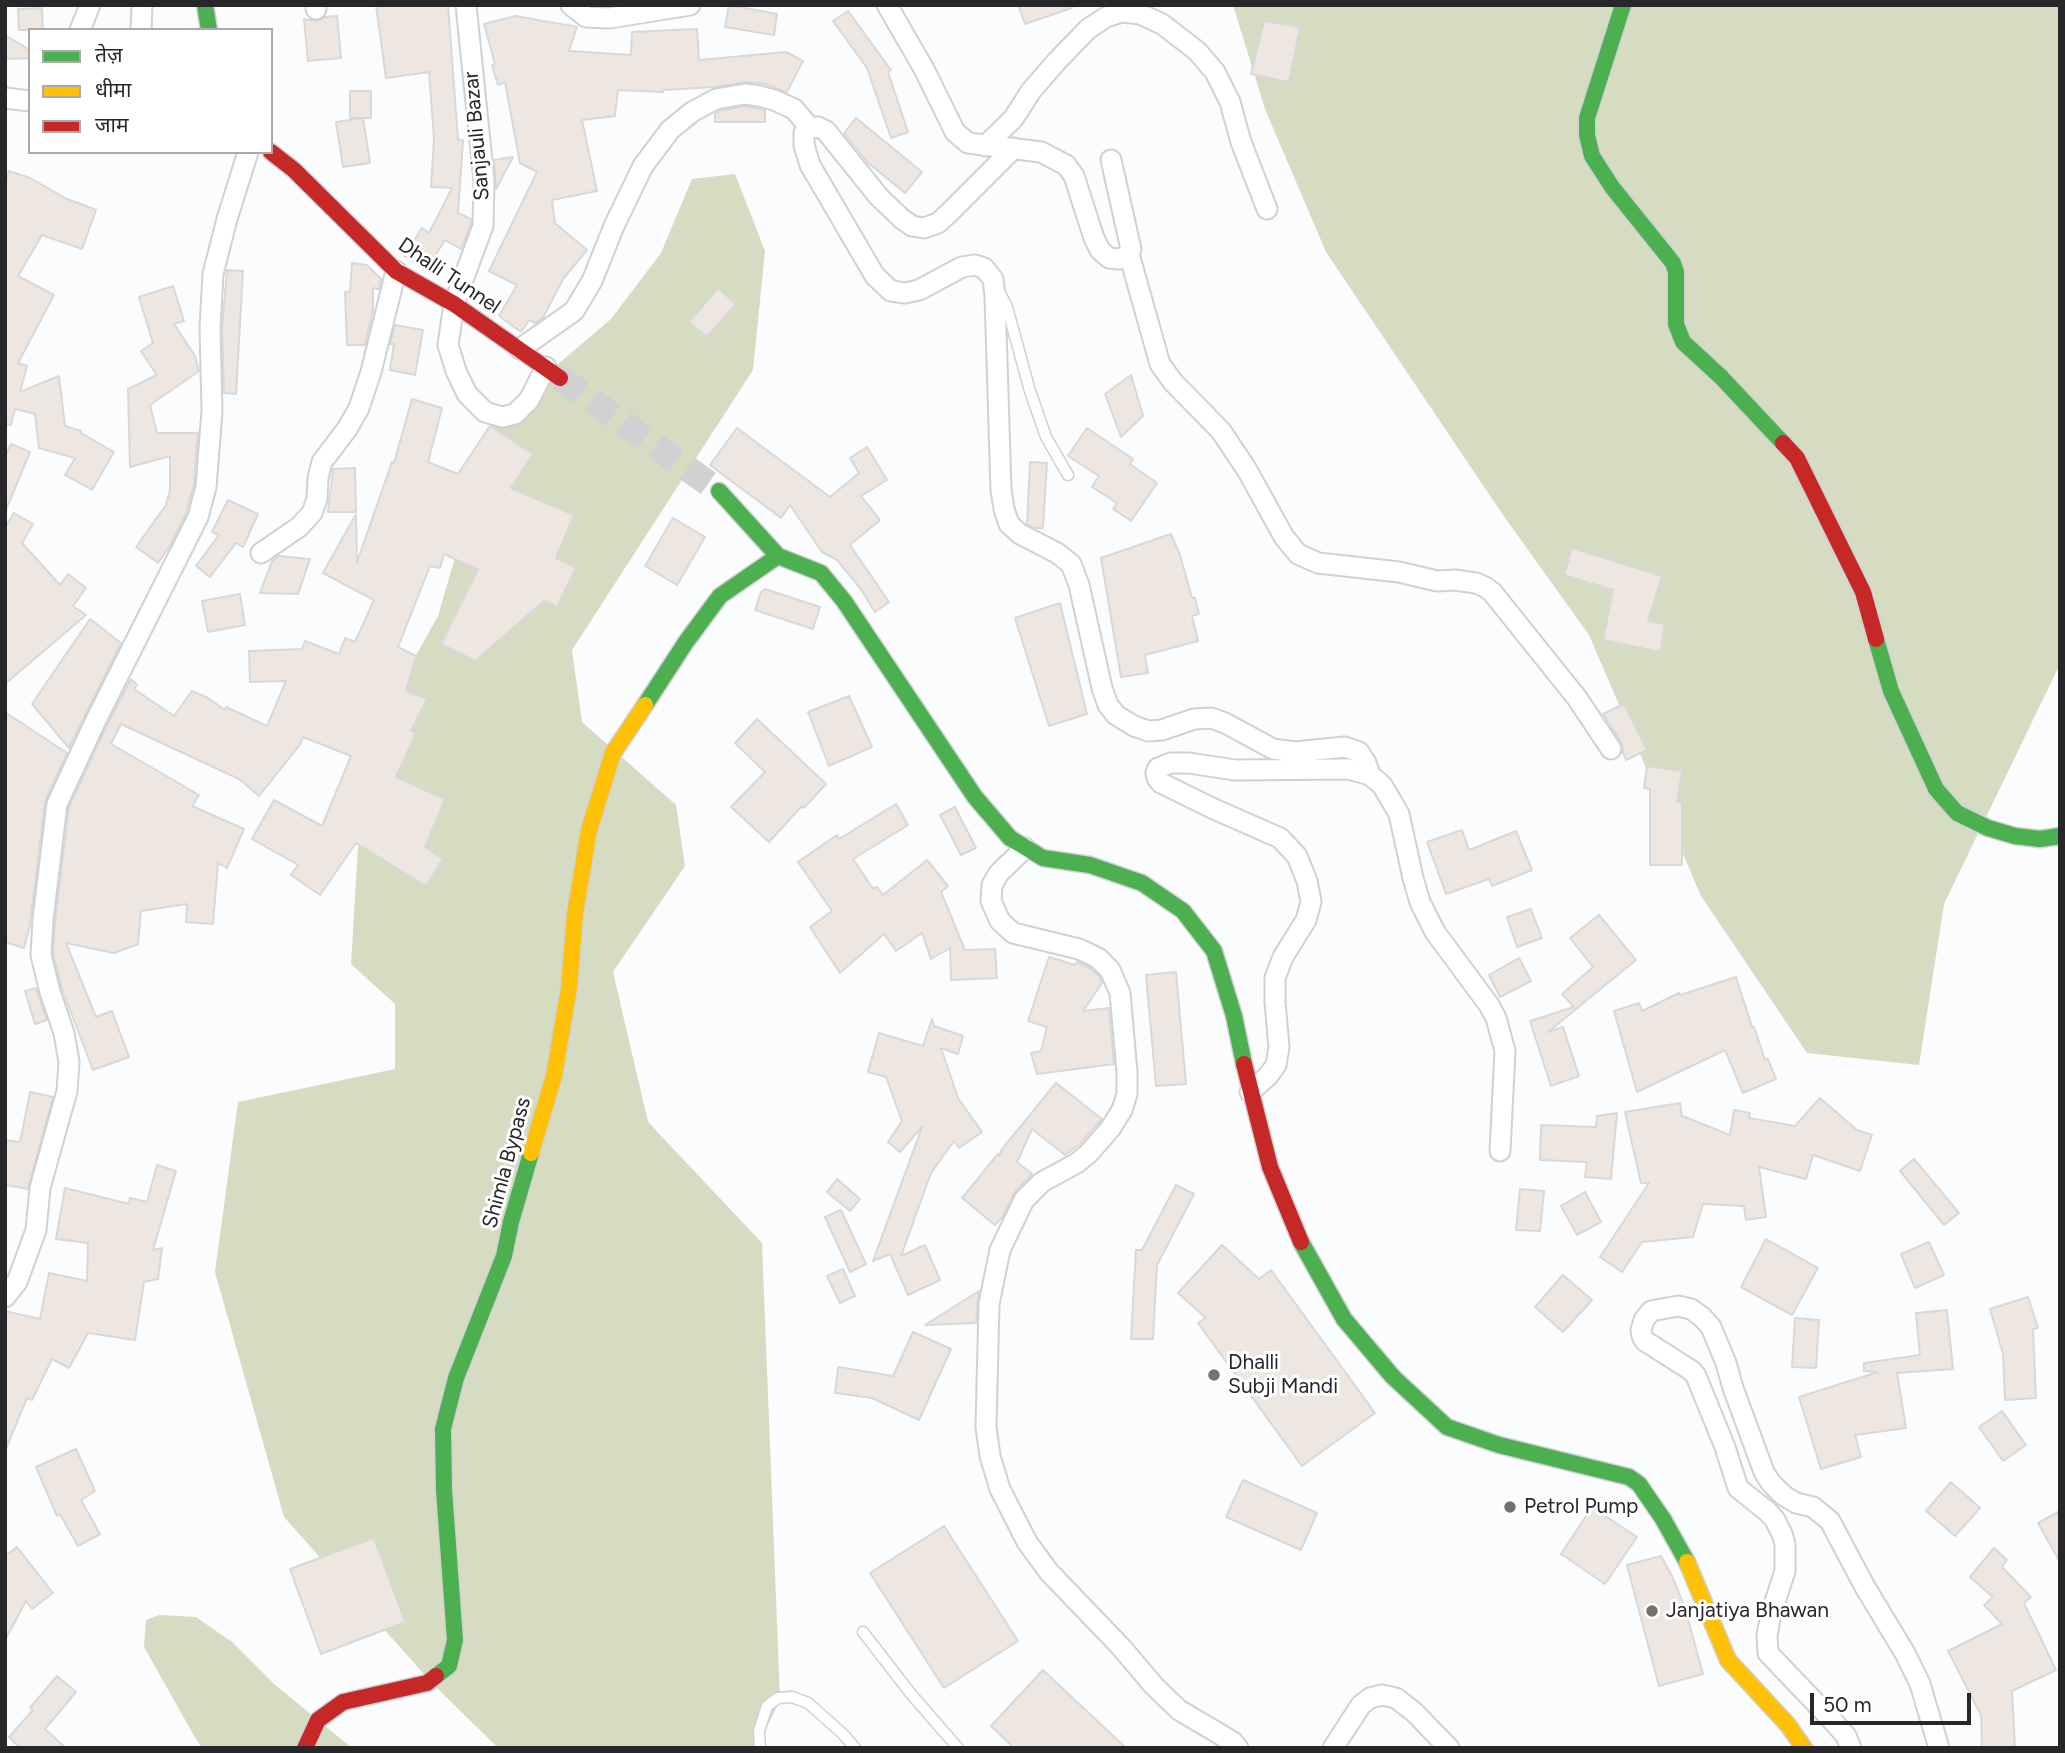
<!DOCTYPE html>
<html>
<head>
<meta charset="utf-8">
<style>
  body { margin:0 }
  #map { position:relative; width:2065px; height:1753px; overflow:hidden; background:#fbfcfd; font-family:Figtree,"Noto Sans Devanagari",sans-serif }
  canvas { display:block }
  .frame { position:absolute; inset:0; border:7px solid #27272a; pointer-events:none }
  .legend { position:absolute; left:28px; top:28px; width:245px; height:126px; box-sizing:border-box; background:#fff; border:2px solid #a9a9aa; margin:0; padding:9px 12px; list-style:none; font-size:21px; color:#27272a }
  .legend li { display:flex; align-items:center; gap:14px; height:35px }
  .legend b { width:35px; border:2px solid #a9a9aa }
  .scale { position:absolute; left:1810px; top:1693px; width:161px; height:32px; box-sizing:border-box; border:4px solid #27272a; border-top:0; padding-left:9px; font-size:21px; line-height:24px; white-space:nowrap; color:#27272a; -webkit-text-stroke:5px #fff; paint-order:stroke }
</style>
</head>
<body>
<div id="map">
<canvas width="2065" height="1753"></canvas>
<div class="frame"></div>
<ul class="legend">
<li><b style="height:9px;background:#4caf50"></b>तेज़</li>
<li><b style="height:9px;background:#ffc107"></b>धीमा</li>
<li><b style="height:9px;background:#c62828"></b>जाम</li>
</ul>
<div class="scale">50 m</div>
</div>
<script>
const g = document.querySelector('canvas').getContext('2d');
g.lineJoin = 'round';
function paint(path, color) { g.fillStyle = color; g.fill(path, 'evenodd'); }
const toPath = rows => new Path2D(rows.map(r => 'M' + r).join(''));
function strokePath(path, color, width, dash) { g.strokeStyle = color; g.lineWidth = width; g.lineCap = dash ? 'butt' : 'round'; g.setLineDash(dash || []); g.stroke(path); }
function label(font, color, halo, rows, align = 'center') {
  g.font = font + ' Figtree,sans-serif'; g.lineWidth = 6; g.setLineDash([]); g.textBaseline = 'middle'; g.strokeStyle = halo; g.fillStyle = color; for (const [text, x, y, turn = 0] of rows) {
    g.save(); g.translate(x, y); g.rotate((+turn || 0) * Math.PI / 180); g.textAlign = isNaN(turn) ? turn : align; if (halo) g.strokeText(text, 0, 0); g.fillText(text, 0, 0); g.restore();
  }
}
paint(toPath([
  [1233,5,2060,5,2060,664,1944,904,1919,1065,1807,1053,1701,896,1589,635,1503,515,1326,252,1265,109],
  [735,174,765,251,753,370,572,650,582,722,676,805,685,866,613,972,648,1122,762,1243,780,1700,757,1748,498,1748,432,1683,284,1517,215,1272,238,1102,395,1069,395,1004,351,964,364,748,438,616,496,417,611,319,661,253,692,179],
  [159,1615,196,1617,232,1642,274,1684,352,1748,203,1748,197,1741,144,1647,146,1620]
]), '#d5dcc2');
const building = toPath([
  [376,5,448,5,458,140,463,140,458,213,471,219,471,224,461,249,445,240,426,270,404,256,422,228,429,233,452,188,431,187,434,138,429,72,386,78,376,5],
  [729,5,777,14,774,35,725,27,729,5],
  [1018,5,1071,5,1072,8,1025,24,1018,5],
  [42,8,43,30,19,30,18,9,42,8],
  [848,11,891,70,888,72,908,132,891,138,867,68,833,21,848,11],
  [337,16,341,58,308,61,304,19,317,21,325,17,337,16],
  [516,16,577,27,569,51,631,55,632,32,697,29,699,60,786,52,803,61,787,92,765,84,746,82,714,87,663,90,663,92,618,90,615,116,582,120,597,191,552,200,555,223,587,250,563,279,543,318,535,323,529,320,521,332,499,316,517,285,489,271,537,172,520,163,505,82,498,85,492,65,495,64,484,24,516,16],
  [1264,21,1300,27,1289,82,1251,74,1264,21],
  [5,35,30,50,30,58,5,59,5,35],
  [350,91,371,91,371,118,350,118,350,91],
  [745,106,765,110,765,122,715,122,715,114,720,111,745,106],
  [363,118,370,163,343,167,336,122,363,118],
  [856,118,922,172,905,193,867,162,844,133,856,118],
  [513,157,496,189,494,160,513,157],
  [9,171,30,178,65,198,96,210,82,249,42,235,18,276,54,295,18,363,27,366,20,392,59,376,65,426,81,431,81,433,114,452,92,490,65,475,75,458,39,448,35,414,15,409,11,425,5,424,5,183,9,171],
  [352,263,367,265,381,279,379,289,373,288,373,311,365,345,347,345,345,292,350,292,352,263],
  [227,270,243,271,236,394,224,393,222,328,227,270],
  [173,286,184,321,174,324,195,356,199,371,150,405,157,433,198,433,194,485,186,513,171,544,158,563,136,547,166,505,170,490,170,456,130,467,128,389,157,375,141,351,153,343,139,297,173,286],
  [718,288,736,304,707,337,689,322,718,288],
  [395,325,423,330,415,375,390,370,394,344,390,344,395,325],
  [1131,375,1143,416,1121,437,1105,394,1131,375],
  [412,399,442,408,428,462,458,474,490,426,533,454,511,488,574,515,556,558,576,568,557,607,544,601,475,661,441,644,478,570,444,554,440,568,430,566,398,647,416,656,406,691,427,699,411,731,416,733,396,777,445,799,425,847,443,859,426,886,356,843,320,895,291,875,298,865,252,839,274,800,322,826,351,756,303,737,299,746,259,796,239,779,121,724,111,744,199,795,192,806,244,829,227,868,218,863,213,924,186,922,187,904,141,911,138,944,114,953,66,943,96,1017,112,1011,129,1057,93,1070,62,989,53,954,55,920,69,807,106,727,131,679,137,685,134,689,174,716,192,691,208,698,225,710,226,707,267,726,286,681,250,682,249,651,302,649,305,641,339,654,345,638,355,642,374,600,323,573,356,514,357,562,392,462,394,463,412,399],
  [737,428,830,497,859,473,850,458,867,447,887,480,861,496,880,520,850,545,889,602,875,612,860,588,837,560,822,552,790,505,781,518,710,465,737,428],
  [1087,428,1133,459,1130,464,1157,483,1131,521,1113,509,1117,503,1092,487,1099,476,1068,456,1087,428],
  [11,444,30,452,6,510,5,457,11,444],
  [1030,462,1047,463,1043,528,1034,528,1027,524,1030,462],
  [355,468,356,512,328,512,333,469,355,468],
  [228,500,258,514,243,547,236,543,210,577,196,566,219,535,212,532,228,500],
  [14,513,33,524,22,543,60,585,68,574,86,588,73,606,86,615,5,684,5,525,6,526,14,513],
  [673,518,705,537,677,585,645,566,673,518],
  [1171,534,1180,555,1192,598,1195,598,1199,614,1192,616,1198,641,1145,655,1148,673,1121,677,1101,558,1171,534],
  [1572,548,1662,576,1648,621,1665,624,1660,652,1603,640,1613,590,1564,575,1572,548],
  [279,556,310,559,298,594,260,593,272,561,279,556],
  [765,589,820,607,813,629,755,610,761,592,765,589],
  [240,594,245,625,208,632,202,601,240,594],
  [1060,603,1087,714,1049,726,1015,618,1060,603],
  [90,619,121,643,69,748,32,704,90,619],
  [849,696,872,747,829,766,808,712,849,696],
  [1624,704,1647,750,1626,760,1623,752,1621,742,1603,714,1624,704],
  [5,712,67,753,45,802,30,925,24,948,5,942,5,712],
  [757,719,826,784,804,808,802,806,769,842,731,807,765,772,735,743,757,719],
  [1647,766,1682,771,1677,802,1682,802,1682,865,1650,865,1650,789,1644,788,1647,766],
  [896,804,908,825,853,859,873,889,877,887,883,895,927,860,948,886,941,892,965,950,995,949,997,978,951,980,950,948,931,959,922,933,896,951,884,934,840,973,810,927,832,911,798,862,837,835,839,839,896,804],
  [955,807,976,848,961,855,940,815,955,807],
  [1462,830,1469,850,1516,831,1532,870,1492,886,1489,879,1446,894,1427,842,1462,830],
  [1531,909,1542,938,1517,947,1507,917,1531,909],
  [1599,915,1636,960,1548,1032,1563,1027,1579,1076,1551,1086,1530,1021,1574,1007,1562,994,1593,967,1570,938,1599,915],
  [1049,957,1075,965,1077,962,1090,968,1100,977,1102,983,1083,1011,1109,1008,1114,1064,1037,1074,1031,1053,1041,1051,1047,1027,1028,1021,1049,957],
  [1519,958,1531,981,1500,997,1489,975,1519,958],
  [1176,972,1186,1084,1156,1086,1146,975,1176,972],
  [1736,977,1752,1027,1754,1027,1765,1060,1768,1059,1776,1079,1743,1093,1725,1050,1637,1092,1614,1011,1639,1003,1642,1011,1679,993,1680,995,1736,977],
  [36,988,47,1020,35,1024,25,991,36,988],
  [932,1019,934,1026,963,1036,958,1054,941,1048,958,1098,982,1132,959,1148,954,1141,931,1173,901,1256,925,1245,940,1280,908,1295,890,1254,873,1261,922,1127,900,1152,888,1142,902,1121,886,1077,868,1072,879,1033,923,1046,932,1019],
  [1056,1083,1102,1119,1080,1144,1065,1155,1032,1129,1017,1162,1032,1174,1015,1192,1003,1216,995,1225,962,1198,998,1154,999,1156,1002,1149,1056,1083],
  [30,1092,53,1097,28,1189,5,1185,5,1140,20,1142,30,1092],
  [1820,1098,1857,1130,1872,1135,1860,1171,1813,1155,1806,1179,1759,1167,1766,1217,1746,1220,1744,1206,1703,1204,1693,1237,1642,1242,1622,1272,1600,1257,1649,1183,1641,1183,1625,1112,1680,1103,1682,1116,1730,1135,1734,1110,1750,1113,1749,1118,1795,1126,1820,1098],
  [1617,1113,1611,1179,1585,1177,1587,1162,1540,1160,1541,1125,1596,1127,1597,1116,1617,1113],
  [1914,1159,1959,1213,1944,1225,1900,1171,1914,1159],
  [157,1165,176,1171,153,1250,162,1248,158,1279,144,1282,135,1340,88,1333,69,1368,52,1359,32,1400,27,1398,5,1451,5,1311,40,1319,49,1273,87,1281,88,1243,56,1239,65,1188,129,1204,130,1198,147,1202,157,1165],
  [837,1179,860,1199,850,1211,827,1192,837,1179],
  [1176,1185,1194,1194,1157,1265,1153,1339,1131,1339,1136,1250,1142,1250,1176,1185],
  [1520,1189,1544,1191,1540,1231,1516,1230,1520,1189],
  [1585,1192,1601,1222,1577,1235,1561,1206,1585,1192],
  [841,1210,866,1264,850,1272,825,1217,841,1210],
  [1766,1239,1818,1268,1792,1315,1741,1287,1766,1239],
  [1929,1242,1944,1275,1915,1288,1901,1254,1929,1242],
  [1222,1245,1259,1279,1271,1270,1375,1413,1302,1466,1198,1323,1206,1318,1178,1293,1222,1245],
  [843,1269,855,1296,840,1303,827,1276,843,1269],
  [1563,1275,1592,1300,1563,1332,1535,1307,1563,1275],
  [979,1291,976,1323,925,1325,979,1291],
  [2028,1297,2038,1328,2033,1329,2036,1398,2005,1400,2003,1354,1990,1309,2028,1297],
  [1947,1310,1953,1369,1897,1373,1906,1428,1855,1435,1861,1457,1821,1469,1799,1397,1878,1372,1864,1371,1864,1363,1920,1355,1916,1313,1947,1310],
  [1795,1318,1819,1320,1816,1368,1792,1367,1795,1318],
  [913,1332,951,1349,919,1420,872,1398,835,1393,838,1367,893,1376,913,1332],
  [2002,1411,2026,1445,2003,1461,1979,1427,2002,1411],
  [76,1449,95,1491,81,1500,100,1534,78,1546,60,1514,57,1516,36,1467,76,1449],
  [1243,1480,1317,1513,1301,1550,1226,1517,1243,1480],
  [1951,1482,1980,1508,1955,1536,1926,1511,1951,1482],
  [1592,1507,1637,1537,1605,1584,1561,1554,1592,1507],
  [2060,1511,2060,1562,2038,1523,2060,1511],
  [944,1526,1018,1641,944,1688,870,1573,944,1526],
  [374,1538,405,1622,321,1654,290,1569,374,1538],
  [17,1547,53,1593,32,1609,26,1601,5,1640,5,1556,17,1547],
  [1994,1548,2007,1560,2002,1567,2031,1597,2024,1603,2056,1670,2012,1691,2015,1748,1982,1748,1981,1715,1948,1651,2002,1624,1984,1605,1993,1597,1970,1577,1994,1548],
  [1661,1556,1672,1576,1685,1608,1703,1674,1659,1686,1627,1565,1661,1556],
  [1043,1670,1126,1748,1014,1748,991,1726,1043,1670],
  [57,1676,76,1692,45,1729,66,1748,20,1748,9,1737,33,1710,30,1708,57,1676]
]);
paint(building, '#ede6e1');
strokePath(building, '#d9d8d8', 2);
strokePath(toPath([
  [560,378,719,491]
]), '#d1d1d3', 26, [26, 13]);
const lane = toPath([
  [1000,293,1007,307,1030,391,1046,437,1068,475],
  [863,1632,911,1694,958,1748],
  [760,1748,759,1731,767,1706,778,1698,792,1697,808,1703,843,1734,855,1748]
]);
const street = toPath([
  [466,5,484,181,483,226,454,304,448,345,456,371,467,394,485,412,502,417,515,414,529,400,546,367],
  [571,5,586,17,610,18,690,5],
  [887,5,924,69,955,132,968,143,1041,152,1066,165,1074,176,1094,238,1100,250,1109,258,1119,259,1126,257,1131,249,1111,160],
  [316,9,316,5],
  [80,30,90,5],
  [141,30,142,5],
  [5,98,30,101],
  [985,146,1013,119,1031,91,1057,61,1088,29,1106,17,1122,12,1140,14,1162,24,1197,51,1215,72,1230,102,1241,142,1267,209],
  [1014,148,950,212,938,223,924,228,912,226,902,219,879,197,826,131,818,127,810,128,804,133,804,145,810,165,875,276,891,291,905,293,919,290,962,267,975,265,984,268,993,279,995,296,1001,490,1004,509,1009,524,1020,534,1057,553,1071,564,1079,585,1102,688,1108,705,1116,715,1134,726,1148,731,1162,730,1194,719,1211,718,1225,723,1273,749,1295,752,1345,747,1359,752,1366,763,1370,775],
  [1129,254,1160,364,1173,382,1221,431,1247,470,1284,537,1298,554,1318,563,1399,572,1437,581,1455,580,1476,583,1485,587,1492,592,1577,698,1611,749],
  [520,349,574,311,592,281,614,226,643,166,670,130,692,112,716,99,745,94,759,96,774,100,794,109,810,128],
  [261,553,299,527,312,513,317,499,318,478,322,462,347,429,359,408,371,372,396,271],
  [1025,848,999,873,992,885,991,901,1000,921,1013,933,1079,949,1098,958,1110,970,1120,993,1127,1072,1127,1094,1122,1110,1110,1129,1089,1153,1077,1163,1042,1182,1024,1200,1000,1250,989,1304,986,1427,990,1456,1000,1489,1027,1542,1049,1572,1121,1647,1154,1686,1179,1710,1233,1742,1238,1748],
  [1250,1092,1268,1076,1276,1065,1279,1047,1275,1002,1275,978,1283,957,1306,920,1311,902,1307,881,1297,856,1280,838,1214,809,1161,783,1157,778,1156,773,1158,768,1171,763,1189,763,1235,770,1348,769,1370,775,1382,785,1399,814,1413,878,1420,902,1435,932,1489,1005,1496,1018,1505,1051,1500,1151],
  [5,1297,17,1282,36,1230,40,1188,67,1091,69,1062,64,1033,50,992,41,955,43,919,57,804,95,722,198,517,206,487,212,411,210,328,213,274,227,219,248,152],
  [1333,1748,1361,1705,1370,1698,1382,1695,1396,1698,1414,1712,1449,1748],
  [1851,1748,1846,1736,1832,1720,1768,1653,1767,1635,1771,1614,1785,1571,1785,1544,1782,1534,1775,1520,1768,1512,1738,1488,1725,1447,1696,1376,1692,1371,1645,1341,1642,1336,1641,1330,1644,1320,1651,1311,1678,1306,1691,1309,1702,1317,1711,1327,1726,1363,1733,1388,1764,1472,1771,1483,1783,1495,1796,1503,1813,1507,1830,1521,1865,1587,1906,1655,1920,1684,1939,1748]
]);
const fast = toPath([
  [205,5,209,30],
  [1623,5,1587,118,1587,135,1592,156,1612,187,1673,263,1676,272,1676,324,1683,342,1721,377,1783,443],
  [719,491,778,556],
  [1876,639,1891,691,1936,789,1957,813,1988,828,2015,836,2040,839,2060,836],
  [645,705,686,642,720,596,778,556,821,573,844,601,975,797,1010,838,1043,858,1090,865,1142,883,1183,911,1214,951,1234,1016,1244,1064],
  [1301,1242,1344,1319,1393,1377,1447,1427,1499,1445,1629,1477,1639,1484,1663,1519,1687,1562],
  [436,1676,449,1666,455,1640,444,1490,443,1429,456,1378,504,1256,511,1222,531,1153]
]);
const slow = toPath([
  [531,1153,554,1076,569,988,575,914,589,830,613,753,645,705],
  [1687,1562,1728,1660,1788,1725,1804,1748]
]);
const jam = toPath([
  [271,152,294,170,396,271,454,304,560,378],
  [1783,443,1797,458,1863,592,1876,639],
  [1244,1064,1270,1167,1301,1242],
  [305,1748,318,1720,343,1702,427,1683,436,1676]
]);
strokePath(lane, '#d0d1d2', 13);
strokePath(street, '#d0d1d2', 23);
strokePath(fast, '#d0d1d2', 19);
strokePath(slow, '#d0d1d2', 19);
strokePath(jam, '#d0d1d2', 19);
strokePath(lane, '#feffff', 10);
strokePath(street, '#feffff', 19);
strokePath(fast, '#4caf50', 16);
strokePath(slow, '#ffc107', 16);
strokePath(jam, '#c62828', 16);
for (const [x, y, r, color] of [
  [1214,1375,7,"#717274"],
  [1510,1507,7,"#717274"],
  [1652,1611,7,"#717274"]
]) { const dot = new Path2D(); dot.arc(x, y, r, 0, 2 * Math.PI); g.fillStyle = color; g.fill(dot); strokePath(dot, '#fff', 2.5); }
label('21px', '#27272a', '#fff', [
  ["Sanjauli Bazar",477,136,-95],
  ["Dhalli Tunnel",449,276,34],
  ["Shimla Bypass",507,1163,-75]
]);
label('21px', '#27272a', '#fff', [
  ["Dhalli",1228,1363],
  ["Subji Mandi",1228,1387],
  ["Petrol Pump",1524,1507],
  ["Janjatiya Bhawan",1666,1611]
], 'left');
</script>
</body>
</html>
